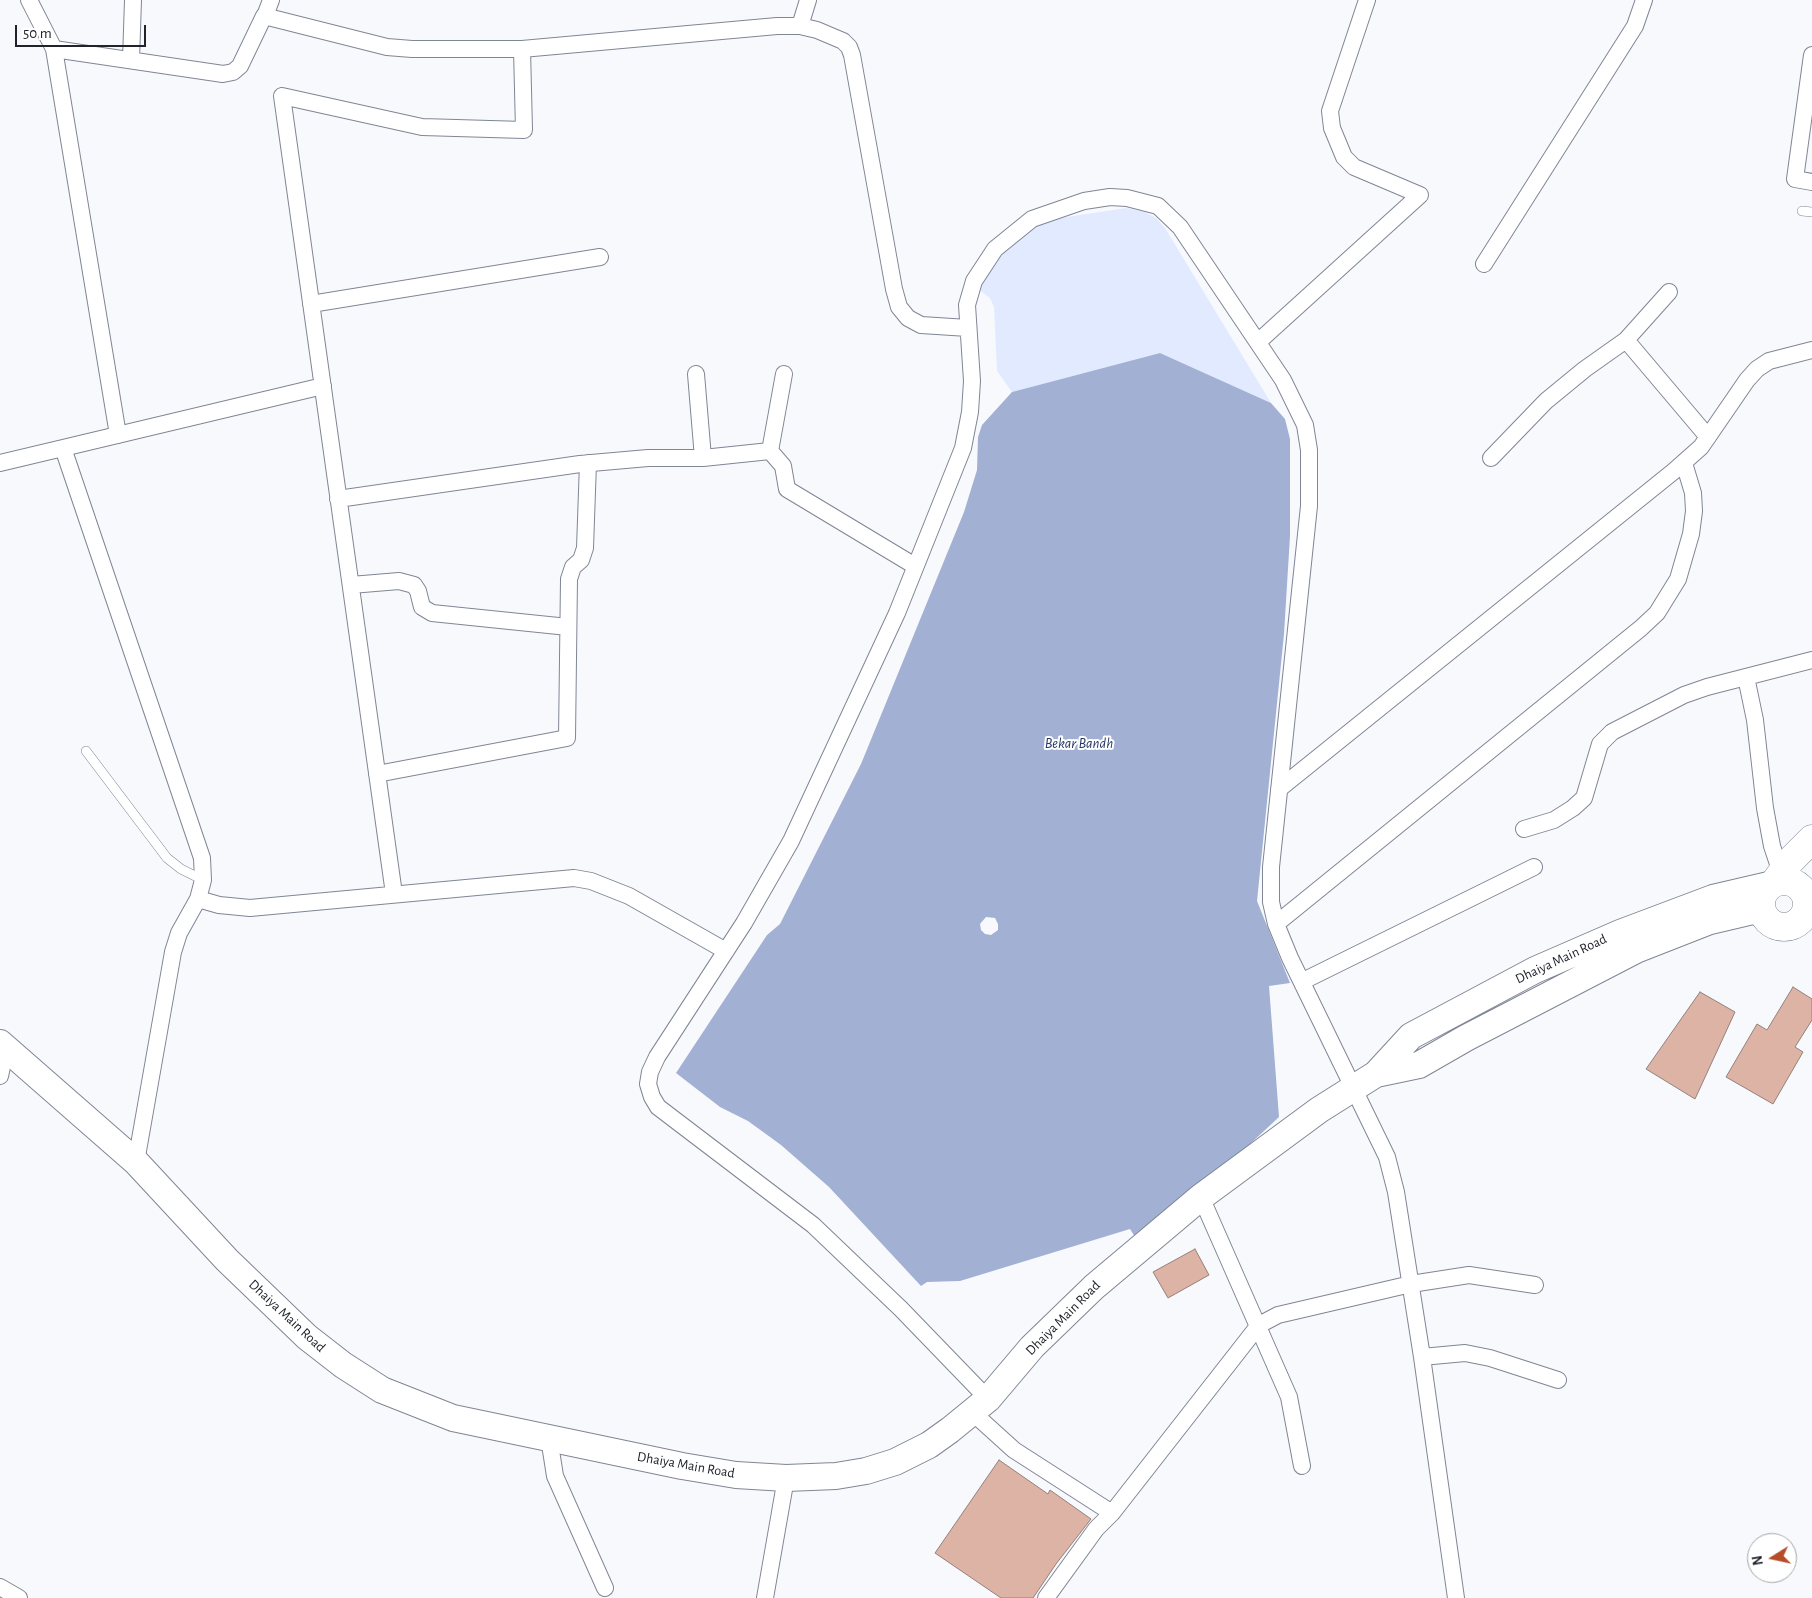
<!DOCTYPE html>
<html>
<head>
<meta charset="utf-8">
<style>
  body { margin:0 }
  #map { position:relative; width:1812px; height:1598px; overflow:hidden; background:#f8f9fd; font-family:"Alegreya Sans",sans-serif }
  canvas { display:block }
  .north { position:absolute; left:1747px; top:1533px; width:50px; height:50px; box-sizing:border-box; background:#fff; border:1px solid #a6a7a9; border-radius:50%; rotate:260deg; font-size:14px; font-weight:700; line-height:20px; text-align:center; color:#202329 }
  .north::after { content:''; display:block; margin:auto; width:18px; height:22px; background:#b54d29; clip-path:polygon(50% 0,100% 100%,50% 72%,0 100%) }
  .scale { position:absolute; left:15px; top:25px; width:131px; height:22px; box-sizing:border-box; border:2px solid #202329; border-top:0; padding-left:6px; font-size:15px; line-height:18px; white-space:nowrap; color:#202329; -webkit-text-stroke:4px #fff; paint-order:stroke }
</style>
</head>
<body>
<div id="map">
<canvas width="1812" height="1598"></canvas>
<div class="north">N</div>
<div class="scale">50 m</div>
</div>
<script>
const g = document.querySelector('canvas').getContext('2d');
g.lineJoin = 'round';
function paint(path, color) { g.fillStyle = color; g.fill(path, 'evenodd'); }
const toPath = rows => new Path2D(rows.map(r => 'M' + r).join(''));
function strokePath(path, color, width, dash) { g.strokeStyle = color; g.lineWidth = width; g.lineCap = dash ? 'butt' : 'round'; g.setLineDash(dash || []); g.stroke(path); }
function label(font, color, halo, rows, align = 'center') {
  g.font = font + ' "Alegreya Sans",sans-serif'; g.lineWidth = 4; g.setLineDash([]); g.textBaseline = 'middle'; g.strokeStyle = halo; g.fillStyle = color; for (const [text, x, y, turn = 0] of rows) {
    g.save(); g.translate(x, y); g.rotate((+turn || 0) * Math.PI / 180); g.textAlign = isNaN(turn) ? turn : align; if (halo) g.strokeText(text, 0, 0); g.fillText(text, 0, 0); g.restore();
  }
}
paint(toPath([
  [1126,208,1145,212,1156,218,1165,228,1271,403,1160,353,1012,392,997,371,994,307,990,298,978,289,988,271,1010,243,1022,231,1047,220]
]), '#e1eaff');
paint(toPath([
  [1160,353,1271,403,1285,419,1290,439,1290,536,1284,634,1257,901,1290,983,1269,986,1279,1117,1190,1200,1135,1237,1130,1229,960,1281,927,1282,921,1286,829,1187,781,1145,748,1121,720,1107,676,1073,767,935,780,924,861,764,964,512,977,470,978,437,982,425,1012,392],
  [986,917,995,918,998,924,998,930,991,935,985,934,981,930,980,924]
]), '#a2b1d3');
const building = toPath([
  [1793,987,1812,999,1812,1020,1795,1047,1803,1052,1773,1104,1726,1077,1757,1024,1767,1030,1793,987],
  [1700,992,1735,1012,1695,1099,1646,1069,1700,992],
  [1195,1249,1209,1275,1168,1298,1153,1272,1195,1249],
  [999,1460,1048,1494,1050,1490,1091,1519,1056,1564,1033,1598,1001,1598,935,1553,999,1460]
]);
paint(building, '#dcb3a5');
strokePath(building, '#93817b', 1);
const lane = toPath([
  [1802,211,1812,212],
  [86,751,167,858,181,869,203,880]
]);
const street = toPath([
  [29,0,54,49,118,435],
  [265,16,271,0],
  [800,26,808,0],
  [54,49,223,74,233,72,240,66,264,16,387,47,412,49,522,49,777,26,800,26,817,30,843,41,849,47,852,55,894,289,899,307,908,318,921,325,968,328],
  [1812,55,1795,179,1812,182],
  [131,60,133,0],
  [1484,264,1635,26,1644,0],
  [311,304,600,257],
  [1626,340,1708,437],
  [1258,342,1420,195,1354,167,1344,157,1332,128,1330,111,1367,0],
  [696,374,703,458],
  [63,448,323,386],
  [770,451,783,466,787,489,915,566],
  [1491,458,1546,401,1585,369,1626,340,1669,292],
  [0,463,63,448,202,858,203,880,198,899,179,933,173,952,136,1162],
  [338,499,580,464,648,458,703,458,770,451,784,374],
  [351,585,399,581,414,585,418,591,422,607,432,613,568,627],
  [1746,677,1755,720,1765,808,1772,846,1781,873],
  [377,774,567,738,569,579,573,567,581,560,585,548,588,463],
  [1279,789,1674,471,1701,447,1747,380,1757,369,1769,361,1812,350],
  [1524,829,1554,820,1573,808,1584,798,1600,744,1612,732,1684,695,1707,687,1812,660],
  [394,894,282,96,422,127,524,130,522,49],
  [198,899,219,905,250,908,574,878,591,881,629,896,726,951],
  [1276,924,1641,628,1657,613,1678,579,1691,534,1694,511,1693,493,1684,463],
  [1303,981,1534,867],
  [0,1076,6,1048],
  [1201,1197,1289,1397,1302,1466],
  [1422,1357,1465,1353,1490,1358,1558,1380],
  [988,1399,901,1309,813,1225,658,1107,652,1097,648,1084,650,1072,657,1057,744,923,791,841,897,613,963,448,970,412,972,381,967,305,974,281,995,249,1032,219,1084,201,1110,197,1127,198,1158,206,1180,227,1283,380,1305,425,1309,450,1309,506,1271,867,1271,902,1276,924,1290,958,1387,1157,1396,1192,1422,1357,1456,1598],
  [972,1412,1014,1450,1112,1513],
  [549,1438,555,1476,605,1588],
  [0,1587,19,1598],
  [765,1598,786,1478],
  [1046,1598,1096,1529,1112,1513,1259,1325,1278,1315,1411,1284,1469,1275,1535,1285]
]);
const primary = toPath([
  [0,1043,136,1162,227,1260,307,1337,343,1365,382,1390,453,1418,682,1466,736,1475,786,1478,836,1476,866,1471,895,1462,929,1445,950,1430,988,1399,1032,1347,1094,1287,1201,1197,1319,1110,1376,1074,1411,1036,1535,970,1620,933,1713,898,1769,885],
  [1376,1074,1419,1065,1466,1038,1636,950,1710,921,1761,909]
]);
const highway = toPath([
  '1761 904a23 23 0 1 1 46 0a23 23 0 1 1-46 0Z',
  [1775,882,1789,862,1812,839]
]);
strokePath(lane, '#7f8694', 10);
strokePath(street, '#7f8694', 18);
strokePath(primary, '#7f8694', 28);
strokePath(highway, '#7f8694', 29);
strokePath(lane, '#fff', 9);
strokePath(street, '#fff', 16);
strokePath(primary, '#fff', 26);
strokePath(highway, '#fff', 28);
label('14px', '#202329', '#fff', [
  ["Dhaiya Main Road",1561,959,-25],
  ["Dhaiya Main Road",287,1316,43],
  ["Dhaiya Main Road",1063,1318,-45],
  ["Dhaiya Main Road",686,1465,10]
]);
label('italic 15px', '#263764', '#fff', [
  ["Bekar Bandh",1079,743]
]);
</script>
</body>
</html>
